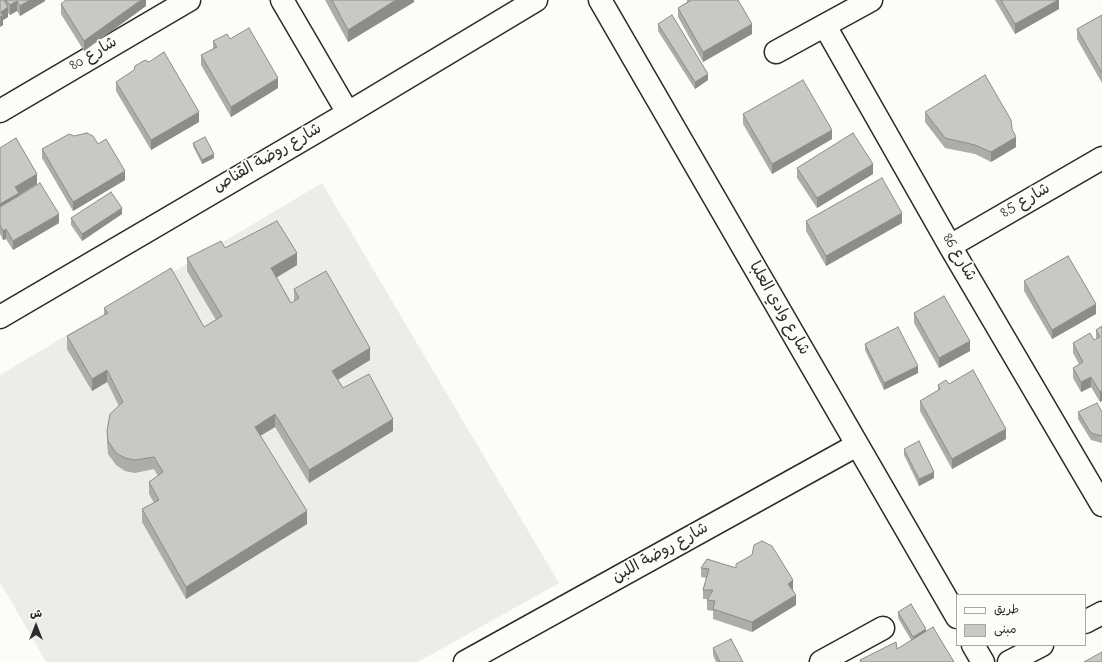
<!DOCTYPE html>
<html>
<head>
<meta charset="utf-8">
<style>
  body { margin:0 }
  #map { position:relative; width:1102px; height:662px; overflow:hidden; background:#fdfcf7; font-family:"Indie Flower","Playpen Sans Arabic",sans-serif }
  canvas { display:block }
  .legend { position:absolute; left:956px; top:594px; width:130px; height:52px; box-sizing:border-box; background:#fdfcf7; border:1px solid #a9a8a5; margin:0; padding:5px 7px; list-style:none; font-size:12px; color:#2b2b2b }
  .legend li { display:flex; align-items:center; gap:8px; height:20px }
  .legend b { width:20px; border:1px solid #a9a8a5 }
  .north { position:absolute; left:16px; top:606px; width:40px; height:40px; -webkit-text-stroke:3px #fdfcf7; paint-order:stroke; rotate:0deg; font-size:11px; font-weight:700; line-height:16px; text-align:center; color:#2b2b2b }
  .north::after { content:''; display:block; margin:auto; width:14px; height:18px; background:#2b2b2b; clip-path:polygon(50% 0,100% 100%,50% 72%,0 100%) }
</style>
</head>
<body>
<div id="map">
<canvas width="1102" height="662"></canvas>
<ul class="legend">
<li><b style="height:5px;background:#fdfcf7"></b>طريق</li>
<li><b style="height:11px;background:#c9c8c4"></b>مبنى</li>
</ul>
<div class="north">ش</div>
</div>
<script>
const g = document.querySelector('canvas').getContext('2d');
g.lineJoin = 'round';
function paint(path, color) { g.fillStyle = color; g.fill(path, 'evenodd'); }
const toPath = rows => new Path2D(rows.map(r => 'M' + r).join(''));
function strokePath(path, color, width, dash) { g.strokeStyle = color; g.lineWidth = width; g.lineCap = dash ? 'butt' : 'round'; g.setLineDash(dash || []); g.stroke(path); }
function label(font, color, halo, rows, align = 'center') {
  g.font = font + ' "Indie Flower","Playpen Sans Arabic",sans-serif'; g.lineWidth = 3.5; g.setLineDash([]); g.textBaseline = 'middle'; g.strokeStyle = halo; g.fillStyle = color; for (const [text, x, y, turn = 0] of rows) {
    g.save(); g.translate(x, y); g.rotate((+turn || 0) * Math.PI / 180); g.textAlign = isNaN(turn) ? turn : align; if (halo) g.strokeText(text, 0, 0); g.fillText(text, 0, 0); g.restore();
  }
}
paint(toPath([
  [322,183,559,583,418,662,46,662,0,582,0,375]
]), '#edece8');
const minor = toPath([
  [282,0,348,113],
  [600,0,957,617],
  [825,26,950,246,1102,505],
  [776,52,871,0],
  [0,111,189,0],
  [950,246,1102,158],
  [0,317,348,113,536,0],
  [1085,622,1102,613],
  [973,645,983,662],
  [465,662,857,445],
  [821,662,883,628],
  [1009,662,1042,645]
]);
strokePath(minor, '#2b2b2b', 25);
strokePath(minor, '#fdfcf7', 22);
paint(toPath([
  [0,0,45,0,45,1,20,16,17,11,10,15,8,13,8,17,3,20,3,25,0,27],
  [146,0,146,6,84,51,61,14,61,4],
  [325,0,414,0,414,2,348,42],
  [687,0,738,0,752,34,703,62,678,17,678,8,687,2],
  [995,0,1059,0,1059,9,1015,34],
  [1102,15,1102,83,1077,39,1077,29],
  [658,24,708,80,695,89,658,31],
  [230,39,278,88,231,117,201,65,201,55,213,49,213,41],
  [116,82,199,122,151,150,116,91],
  [925,112,1012,129,1016,147,991,162,975,154,945,148,925,122],
  [743,114,832,139,772,174,743,124],
  [193,143,214,158,202,164,193,146],
  [98,144,125,180,73,211,42,158,42,149],
  [0,148,37,184,19,195,59,223,13,250,6,239,3,240,0,234],
  [797,168,873,174,817,208,797,178],
  [122,214,82,241,71,225,71,218],
  [806,221,902,223,826,266,806,231],
  [225,248,297,265,276,277,291,303,294,301,294,289,370,360,338,380,343,388,393,431,309,483,275,427,260,436,307,524,186,599,142,522,142,509,154,503,149,494,149,482,158,476,154,469,135,473,125,471,116,465,108,454,107,443,107,431,119,406,107,382,92,391,67,349,67,336,104,316,104,308,204,327,216,320,187,271,187,258],
  [1024,281,1096,314,1052,339,1024,291],
  [914,313,970,351,939,368,914,323],
  [1102,326,1102,401,1100,402,1091,387,1081,392,1073,378,1073,368,1079,364,1073,353,1073,343,1094,340,1096,339,1096,330],
  [865,344,918,373,884,390,865,350],
  [949,384,1006,439,952,469,920,411,920,401,938,391,938,385],
  [1078,412,1102,412,1102,443,1091,440,1078,419],
  [904,449,934,478,919,486,904,455],
  [707,559,793,590,796,605,752,632,713,619,713,611,707,610,707,599,703,599,703,590,706,578,701,577,701,568],
  [898,612,926,631,954,662,860,662,860,660,897,649,911,640,898,618],
  [713,648,743,662,716,662,713,655]
]), '#adaca9');
paint(toPath([
  [30,0,45,0,45,1,20,16,20,6],
  [141,0,146,0,146,6,84,51,84,41],
  [396,0,414,0,414,2,348,42,348,30],
  [1058,0,1059,0,1059,9,1015,34,1015,24],
  [17,1,17,11,10,15,10,5],
  [8,7,8,17,3,20,3,25,0,27,1,12],
  [752,24,752,34,703,62,703,52],
  [708,74,708,80,695,89,695,82],
  [278,78,278,88,231,117,231,107],
  [199,112,199,122,151,150,151,140],
  [832,130,832,139,772,174,772,164],
  [1016,137,1016,147,991,162,991,152],
  [214,154,214,158,202,164,202,160],
  [873,164,873,174,817,208,817,198],
  [125,171,125,180,73,211,73,202],
  [37,174,37,184,19,195,19,203,0,214,0,204,15,187],
  [122,208,122,214,82,241,82,234],
  [902,213,902,223,826,266,826,256],
  [59,214,59,223,13,250,13,241],
  [6,229,6,239,3,240,3,231],
  [297,253,297,265,271,281,271,268],
  [1096,304,1096,314,1052,339,1052,330],
  [970,341,970,351,939,368,939,358],
  [370,348,370,360,332,383,332,371],
  [918,366,918,373,884,390,884,383],
  [107,370,107,382,92,391,92,379],
  [1091,377,1091,387,1081,392,1081,382],
  [1102,391,1102,401,1100,402,1100,392],
  [275,414,275,427,255,439,255,427],
  [393,419,393,431,309,483,309,470],
  [1006,429,1006,439,952,469,952,459],
  [934,472,934,478,919,486,919,479],
  [307,511,307,524,186,599,186,587],
  [793,580,793,590,788,594,788,584],
  [796,595,796,605,752,632,752,622],
  [926,629,926,636,913,644,913,637]
]), '#8d8c89');
const building = toPath([
  [0,0,4,0,8,7,1,12,3,16,0,17,0,0],
  [6,0,30,0,20,6,17,1,10,5,6,0],
  [66,0,141,0,84,41,61,4,66,0],
  [332,0,396,0,348,30,332,0],
  [690,0,738,0,752,24,703,52,678,8,690,1,690,0],
  [1001,0,1058,0,1015,24,1001,0],
  [672,15,708,74,695,82,658,24,672,15],
  [1102,15,1102,73,1077,29,1102,15],
  [249,28,278,78,231,107,201,55,217,47,213,41,227,34,230,39,249,28],
  [164,52,199,112,151,140,116,82,134,70,135,66,145,60,149,62,164,52],
  [985,75,1011,120,1012,129,1016,137,991,152,975,145,945,138,925,112,985,75],
  [803,80,832,130,772,164,743,114,803,80],
  [87,133,93,136,98,144,106,139,125,171,73,202,42,149,69,134,74,136,87,133],
  [853,133,873,164,817,198,797,168,853,133],
  [205,137,214,154,202,160,193,143,205,137],
  [16,138,37,174,15,187,19,193,0,204,0,148,16,138],
  [882,178,902,213,826,256,806,221,882,178],
  [40,183,59,214,13,241,6,229,3,231,0,225,0,207,40,183],
  [111,192,122,208,82,234,71,218,111,192],
  [277,221,297,253,271,268,291,303,299,298,294,289,326,271,370,348,332,371,343,388,369,374,393,419,309,470,275,414,255,427,307,511,186,587,142,509,159,500,149,482,163,472,154,457,135,460,125,458,116,453,108,441,107,431,110,414,123,402,107,370,92,379,67,336,108,313,104,308,171,268,204,327,222,316,187,258,221,241,225,248,277,221],
  [1068,256,1096,304,1052,330,1024,281,1068,256],
  [944,296,970,341,939,358,914,313,944,296],
  [1102,326,1102,391,1100,392,1091,377,1081,382,1073,368,1083,362,1073,343,1090,333,1094,340,1100,337,1096,330,1102,326],
  [898,327,918,366,884,383,865,344,898,327],
  [973,370,1006,429,952,459,920,401,940,389,938,385,946,380,949,384,973,370],
  [1097,403,1102,412,1102,436,1091,433,1078,412,1097,403],
  [919,441,934,472,919,479,904,449,919,441],
  [762,541,772,546,793,580,788,584,796,595,752,622,713,609,715,601,707,600,713,590,703,590,709,569,701,568,707,559,736,568,736,564,752,555,754,545,762,541],
  [911,604,926,629,913,637,898,612,911,604],
  [933,627,954,662,861,662,860,660,896,642,897,649,933,627],
  [731,639,743,662,720,662,713,648,731,639],
  [1102,652,1102,662,1084,662,1102,652]
]);
paint(building, '#c9c8c4');
strokePath(building, '#8d8c89', 1);
label('16px', '#2b2b2b', '#fdfcf7', [
  ["شارع 80",94,55,-30],
  ["شارع روضة القناص",268,159,-30],
  ["شارع 85",1026,202,-30],
  ["شارع 86",958,258,60],
  ["شارع وادي العلبا",778,309,60],
  ["شارع روضة اللبن",661,554,-29]
]);
</script>
</body>
</html>
